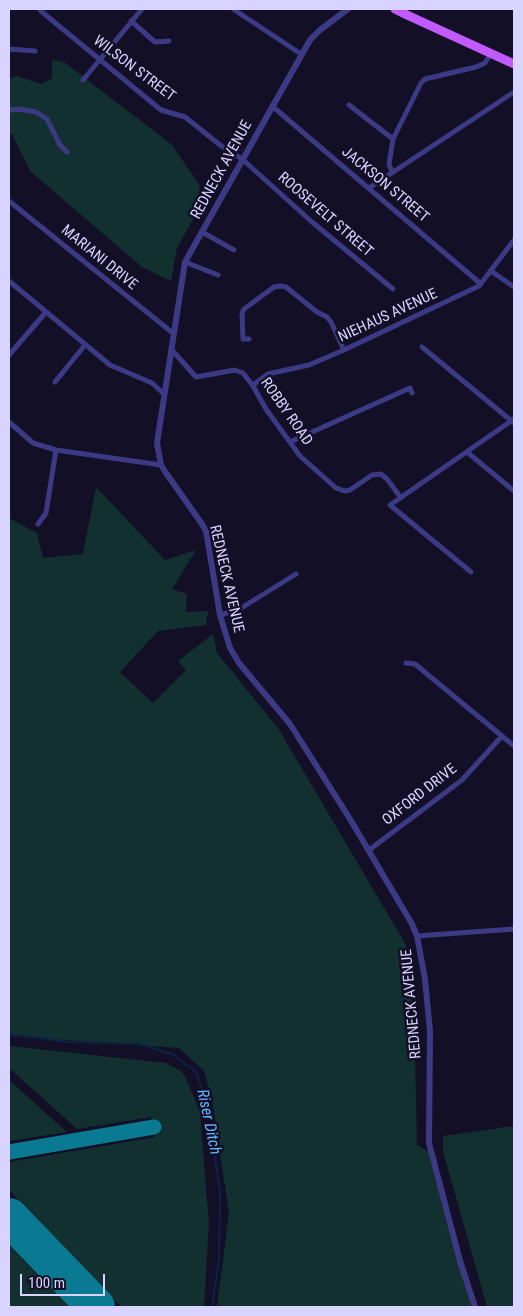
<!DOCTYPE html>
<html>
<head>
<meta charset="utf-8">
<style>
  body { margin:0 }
  #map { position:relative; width:523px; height:1316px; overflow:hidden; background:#130f26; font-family:"Roboto Condensed",sans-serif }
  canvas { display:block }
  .frame { position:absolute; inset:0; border:10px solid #d9d4ff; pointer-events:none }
  .scale { position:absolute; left:20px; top:1274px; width:85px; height:22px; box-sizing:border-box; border:2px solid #d9d4ff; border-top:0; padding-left:6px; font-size:15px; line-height:18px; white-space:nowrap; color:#d9d4ff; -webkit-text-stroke:4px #130f26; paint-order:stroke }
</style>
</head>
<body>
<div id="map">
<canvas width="523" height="1316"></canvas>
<div class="frame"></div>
<div class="scale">100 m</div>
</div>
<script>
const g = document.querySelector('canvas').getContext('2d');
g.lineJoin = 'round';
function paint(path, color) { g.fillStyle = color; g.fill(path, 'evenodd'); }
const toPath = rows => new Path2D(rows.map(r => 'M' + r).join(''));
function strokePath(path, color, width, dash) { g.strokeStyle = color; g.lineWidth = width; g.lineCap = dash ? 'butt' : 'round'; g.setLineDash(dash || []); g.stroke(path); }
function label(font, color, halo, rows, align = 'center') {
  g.font = font + ' "Roboto Condensed",sans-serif'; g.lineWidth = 5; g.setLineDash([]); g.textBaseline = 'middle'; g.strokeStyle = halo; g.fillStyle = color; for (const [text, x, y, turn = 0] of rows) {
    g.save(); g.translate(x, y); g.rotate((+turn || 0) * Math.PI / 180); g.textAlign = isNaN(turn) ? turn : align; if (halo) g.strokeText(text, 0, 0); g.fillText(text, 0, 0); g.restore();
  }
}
paint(toPath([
  [52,60,64,62,171,144,199,184,202,204,177,248,171,281,142,267,30,171,12,134,9,134,9,79,17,76,42,84,52,78],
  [96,487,165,560,196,550,172,589,187,594,186,612,208,611,206,625,158,631,120,672,153,703,186,670,178,661,213,634,217,653,278,728,406,945,412,1001,415,1054,417,1145,431,1153,477,1307,217,1307,229,1213,212,1100,204,1071,179,1048,9,1036,9,518,37,533,43,558,83,554],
  [9,1046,166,1063,181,1071,185,1076,200,1112,209,1223,204,1307,121,1307,9,1190,9,1162,155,1137,151,1117,77,1129,9,1068],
  [9,1080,67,1132,9,1141],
  [514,1126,514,1307,487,1307,443,1151,443,1136],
  [9,1245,69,1307,9,1307]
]), '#12302f');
strokePath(toPath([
  [9,1034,68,1042,140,1044,172,1054,196,1072,207,1103,220,1191,219,1259,212,1307]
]), '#0c2248', 2);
strokePath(toPath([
  [9,1152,154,1127],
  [81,1292,92,1307]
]), '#0a7a92', 15);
strokePath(toPath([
  [9,1217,96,1307]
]), '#0a7a92', 38);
strokePath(toPath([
  [40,9,42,12,161,110,185,117,220,145,242,159,312,222,393,289],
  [233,9,301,54],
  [131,21,155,42,169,41],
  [9,49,35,51],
  [83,80,142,9],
  [349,105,393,139,389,164,392,172],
  [272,106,481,284],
  [9,110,19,109,36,112,47,119,60,145,67,152],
  [393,139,421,83,425,79,476,67,485,63,491,53],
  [369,188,514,92],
  [9,201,174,334],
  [202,232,234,250],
  [185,262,218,275],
  [491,271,514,287],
  [9,281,110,365,152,383,164,394],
  [249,339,243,339,242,314,244,309,274,287,281,286,286,287,317,312,327,317,331,322,344,350],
  [422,347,514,423],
  [171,349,196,377,235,370,243,373,253,386,266,409,300,456,336,488,345,491,350,490,372,475,381,474,387,479,401,498],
  [9,355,46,312],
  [55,382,85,345],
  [253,385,268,374,309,365,344,350,479,286,514,240],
  [9,422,33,443,56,450,161,465],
  [290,442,410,388,412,393],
  [467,452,514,491],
  [38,524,46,513,56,450],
  [471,572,390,505,514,419],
  [220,615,238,610,296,574],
  [406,663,415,664,514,746],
  [369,850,462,780,502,736],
  [417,936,514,929]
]), '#3d3a85', 5);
strokePath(toPath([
  [348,9,320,30,310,40,185,262,157,443,161,465,166,473,202,524,206,531,220,615,230,648,239,663,290,724,350,819,412,924,417,936,425,979,430,1031,429,1143,460,1261,475,1307]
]), '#3d3a85', 6);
strokePath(toPath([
  [395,9,407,15,514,64]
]), '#c25bff', 9);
label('15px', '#d9d4ff', '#130f26', [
  ["WILSON STREET",134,69,37],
  ["REDNECK AVENUE",222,170,-61],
  ["JACKSON STREET",385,185,40],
  ["ROOSEVELT STREET",325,215,41],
  ["MARIANI DRIVE",99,258,39],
  ["NIEHAUS AVENUE",388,316,-25],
  ["ROBBY ROAD",286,412,55],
  ["REDNECK AVENUE",226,579,77],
  ["OXFORD DRIVE",420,795,-38],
  ["REDNECK AVENUE",412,1004,-95]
]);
label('italic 16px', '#62b6ff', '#130f26', [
  ["Riser Ditch",208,1122,78]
]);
</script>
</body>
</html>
